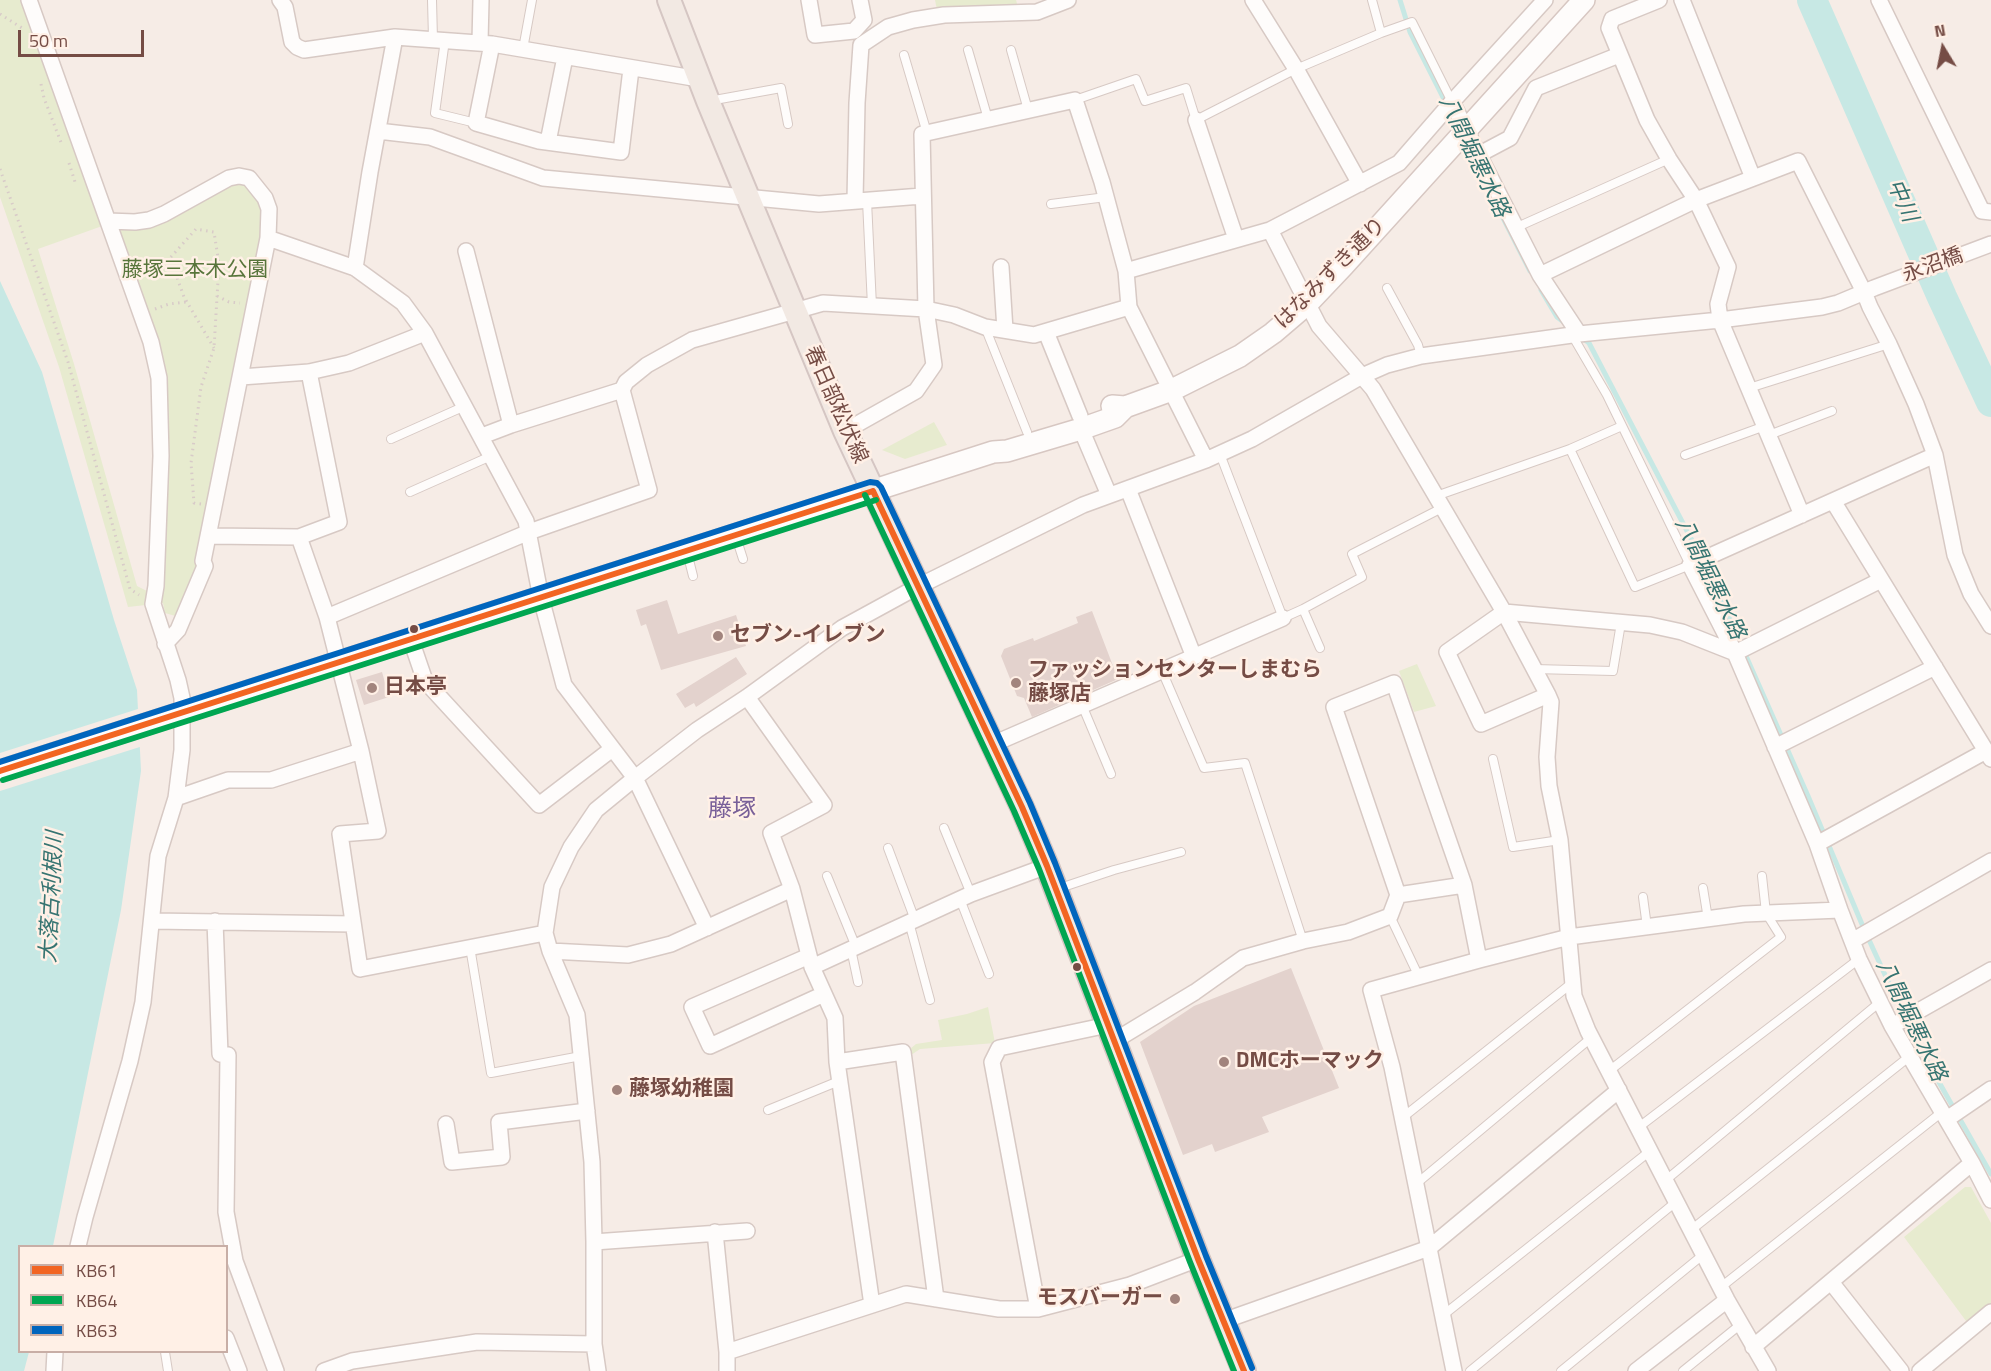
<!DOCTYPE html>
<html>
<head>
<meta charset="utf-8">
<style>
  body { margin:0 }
  #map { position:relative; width:1991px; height:1371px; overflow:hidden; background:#f6ece6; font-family:"Titillium Web",sans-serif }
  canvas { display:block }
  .legend { position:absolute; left:18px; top:1245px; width:210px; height:108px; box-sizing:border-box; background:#fff0e6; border:2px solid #c8aea6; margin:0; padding:8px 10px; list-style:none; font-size:18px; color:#754c45 }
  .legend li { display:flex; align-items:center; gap:12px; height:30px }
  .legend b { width:30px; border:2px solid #c8aea6 }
  .north { position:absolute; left:1913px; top:18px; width:60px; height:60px; -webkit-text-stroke:4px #fff0e6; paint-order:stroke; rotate:350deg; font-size:16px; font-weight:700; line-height:24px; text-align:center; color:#754c45 }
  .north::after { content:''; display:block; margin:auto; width:21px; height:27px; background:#754c45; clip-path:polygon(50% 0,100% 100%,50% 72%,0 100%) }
  .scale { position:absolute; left:18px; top:30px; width:126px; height:27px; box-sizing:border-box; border:3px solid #754c45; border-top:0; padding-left:8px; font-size:18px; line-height:21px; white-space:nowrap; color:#754c45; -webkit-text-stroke:4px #fff0e6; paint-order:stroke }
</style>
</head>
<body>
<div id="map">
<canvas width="1991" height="1371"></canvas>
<ul class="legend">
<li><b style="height:8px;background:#f26522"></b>KB61</li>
<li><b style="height:8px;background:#00a651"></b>KB64</li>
<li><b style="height:8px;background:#0065bd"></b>KB63</li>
</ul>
<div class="north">N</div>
<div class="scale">50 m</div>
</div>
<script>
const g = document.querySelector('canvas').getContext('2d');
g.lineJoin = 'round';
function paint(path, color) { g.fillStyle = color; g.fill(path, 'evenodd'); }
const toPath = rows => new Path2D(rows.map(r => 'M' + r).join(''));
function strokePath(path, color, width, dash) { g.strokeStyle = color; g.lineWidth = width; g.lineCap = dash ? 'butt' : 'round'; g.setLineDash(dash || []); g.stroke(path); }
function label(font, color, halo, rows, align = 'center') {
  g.font = font + ' "Titillium Web","Noto Sans JP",sans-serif'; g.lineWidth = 5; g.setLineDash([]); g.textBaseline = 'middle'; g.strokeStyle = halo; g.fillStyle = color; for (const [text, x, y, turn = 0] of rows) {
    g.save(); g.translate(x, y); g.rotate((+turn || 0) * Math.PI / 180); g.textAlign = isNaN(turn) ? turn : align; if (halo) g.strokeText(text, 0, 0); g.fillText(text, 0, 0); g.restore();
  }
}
paint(toPath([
  [0,0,24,0,105,225,38,249,74,364,137,586,149,592,167,439,116,226,241,182,260,198,263,209,262,237,193,582,179,617,165,613,163,603,128,607,59,367,0,197],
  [935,0,1016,0,1018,7,937,10],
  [934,422,947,445,905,459,882,450],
  [1417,664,1436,706,1414,712,1399,671],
  [988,1007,995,1043,920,1049,911,1055,910,1049,916,1044,942,1040,938,1020,967,1014],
  [1965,1187,1971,1187,1991,1223,1991,1307,1969,1325,1904,1237]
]), '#e7ebcf');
paint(toPath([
  [0,281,42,372,114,620,137,690,141,771,121,910,53,1246,20,1246,20,1352,29,1352,24,1371,0,1371]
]), '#c7e8e4');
paint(toPath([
  [141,708,143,746,0,791,0,753]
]), '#f6ece6');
strokePath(toPath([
  [1400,0,1410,32,1447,105],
  [1499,210,1530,271],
  [1541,290,1557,317,1565,323],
  [1581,337,1589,343,1711,577,1808,796,1864,929,1914,1038,1991,1174]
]), '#c7e8e4', 5);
strokePath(toPath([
  [1812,0,1942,297,1991,402]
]), '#c7e8e4', 30);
paint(toPath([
  [667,600,678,634,736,615,746,646,661,670,646,624,641,626,636,610],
  [1092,611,1118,679,1032,717,1024,698,1017,696,1001,656,1004,649,1033,638,1034,641,1078,623,1076,617],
  [736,657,747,674,696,707,694,703,685,708,676,694],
  [382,672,389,697,364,705,356,680],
  [1291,968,1339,1088,1262,1117,1269,1132,1215,1152,1212,1144,1183,1155,1140,1042,1194,1006]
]), '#e3d2cd');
const lane = toPath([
  [432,0,433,39],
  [1372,0,1381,33,1412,22,1452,102],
  [445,40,435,113,476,123],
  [523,49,532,0],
  [968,50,988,119],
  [1011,50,1028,110],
  [904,55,927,133],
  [1075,100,1136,79,1145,101,1186,88,1196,120,1296,69,1381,33],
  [709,101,781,88,788,124],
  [867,201,872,306],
  [1051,204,1106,197],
  [1515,228,1669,159],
  [1387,288,1418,345,1421,356],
  [985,327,1027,432],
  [1749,388,1889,344],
  [1769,435,1832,411],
  [391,439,465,406],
  [1570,449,1635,587,1690,565,1607,395,1572,335],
  [1220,454,1283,618,1303,609,1362,577,1352,554,1442,508],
  [1685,455,1765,426],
  [410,492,491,456],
  [1436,496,1570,449,1622,426],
  [736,537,743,559],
  [687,552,693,576],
  [1303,609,1320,648],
  [1534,669,1613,671,1621,623],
  [1162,671,1204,768,1245,763,1303,941],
  [1082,705,1111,774],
  [1493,759,1513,847,1560,840],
  [944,828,971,894],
  [888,848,915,920],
  [827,876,856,947],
  [1703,888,1708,919],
  [1057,889,1114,870,1181,852],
  [1643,897,1647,927],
  [960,899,989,974],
  [1390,916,1419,977],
  [909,922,930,1000],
  [470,947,491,1073,581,1056],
  [851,949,858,982],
  [1609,1071,1781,937,1766,913,1762,876],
  [768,1110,839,1081],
  [1402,1118,1572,983],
  [1639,1127,1859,959],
  [1666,1180,1880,1002],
  [1416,1184,1591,1038],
  [1691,1230,1910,1056],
  [1721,1287,1942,1112],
  [1442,1316,1650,1151],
  [165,1352,168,1371],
  [1470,1371,1677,1201],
  [1561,1371,1704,1254],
  [1683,1371,1741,1324]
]);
const street = toPath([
  [29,0,151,342,159,378,161,456,156,586,153,604,178,680,182,698,182,750,176,798,158,856,143,1002,130,1061,85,1217,78,1246],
  [280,0,285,7,292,42,297,47,304,50,395,37,370,172,355,268],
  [809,0,815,35,854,31,864,20,860,0],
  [1253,0,1296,69,1360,184],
  [1659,0,1612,19,1609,28,1647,120,1669,159,1696,200,1728,267,1718,304,1720,320,1802,515],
  [1682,0,1753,178],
  [1879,0,1982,211,1991,212],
  [395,37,492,44,699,79],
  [480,42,481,0],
  [492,44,476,123,539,141,621,152,631,69],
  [1452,102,1540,275,1579,334],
  [1196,120,1236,239],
  [378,131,430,137,543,178,819,204,922,196],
  [548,142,565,57],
  [1478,155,1510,138,1536,88,1619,55],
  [855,200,857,103,861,45,888,27,913,20,944,15,1037,12,1068,0],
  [108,221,135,222,149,220,164,214,229,178,239,176,249,178,265,198,269,209,268,238,203,561,205,566,178,630,165,644],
  [1270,230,1319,326,1373,389,1504,612,1548,695,1551,702,1547,757,1549,786,1560,840,1574,996,1588,1031,1727,1300,1768,1371],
  [268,238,355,268,403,303,425,333,526,521,541,598,564,685,635,778,707,928],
  [466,251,511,425],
  [1001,267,1005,330],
  [1540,275,1696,200,1798,161,1864,292,1870,307,1889,344,1916,404,1935,455,1955,555,1971,594,1991,626],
  [1046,332,1080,416],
  [241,377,309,372,349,363,425,333],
  [1081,429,1109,495],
  [845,431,916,391,934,365,926,309,922,134,1075,100,1102,182,1126,271],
  [482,436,511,425,622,390,626,382,647,365,692,340,823,303,926,309,954,315,985,327,1034,335,1129,307],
  [1935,455,1690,565,1735,653,1817,844,1840,910,1859,959,1892,1026,1972,1163,1991,1200],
  [1206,460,1129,307,1126,271,1270,230,1399,163,1452,102,1545,0],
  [1128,489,1194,657],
  [1833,501,1991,759],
  [209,536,299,537,339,522,309,372],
  [299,537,327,617,361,751,378,831,340,834,360,969,545,933],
  [327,617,529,532,649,490,622,390],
  [411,640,425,681,539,805,612,749],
  [1548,695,1481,724,1447,652,1504,612,1650,625,1682,632,1735,653,1881,580],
  [747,697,824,805,771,833,792,889,812,967,835,1018,837,1062,872,1305],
  [993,744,1283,618],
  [1775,747,1935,667],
  [176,798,228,780,271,780,361,751],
  [1817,844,1986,751],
  [1398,895,1334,707,1394,683,1464,885,1479,960],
  [152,921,353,924],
  [215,921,220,1054,228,1055,226,1212,235,1261,276,1371],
  [1852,941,1991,861],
  [550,951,628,955,671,944,792,889],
  [809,956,692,1007,710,1046,824,994],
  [812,967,971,894,1047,866],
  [1892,1026,1991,970],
  [1114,1041,1195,992,1243,958,1303,941,1348,932,1390,916,1398,895,1464,885],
  [837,1062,903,1052,936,1299],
  [1947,1119,1991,1089],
  [446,1124,452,1162,502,1157,499,1122,587,1111],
  [715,1232,727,1352,727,1371],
  [594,1242,747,1231],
  [1831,1282,1901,1371],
  [1038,1309,992,1062,999,1048,1108,1025],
  [1223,1321,1429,1248,1619,1090],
  [226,1338,239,1371],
  [1753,1347,1972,1163],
  [727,1352,906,1294,999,1309,1038,1309,1130,1285,1198,1259],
  [54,1371,55,1352],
  [324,1371,352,1361,477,1342,594,1344],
  [598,1371,594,1344,594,1242,592,1162,577,1015,550,951,545,933,552,887,571,847,596,810,635,778,697,730,747,697,842,628,917,587,1083,505,1206,460,1252,439,1362,376,1387,365,1421,356,1579,334,1720,320,1822,307,1838,303,1874,288,1991,244],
  [1454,1371,1392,1067,1371,990,1479,960,1569,937,1744,914,1840,910],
  [1636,1371,1727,1300],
  [1920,1371,1991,1312]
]);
const secondary = toPath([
  [1112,406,1125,407,1172,390,1240,356,1273,333,1307,304,1344,265,1584,0],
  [0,771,993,452,1007,451,1081,429,1115,417,1125,407]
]);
const primary = toPath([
  [669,0,708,101,845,431,1022,807,1047,866,1198,1259,1244,1371]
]);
strokePath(lane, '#d7c9c4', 10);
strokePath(street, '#d7c9c4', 18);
strokePath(secondary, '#d7c7c2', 24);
strokePath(primary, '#d5c6c3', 26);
strokePath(toPath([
  [0,14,22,28],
  [41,84,44,98,62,145],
  [69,163,75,182],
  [0,169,68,362,130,589,139,595],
  [217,296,229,302,240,303],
  [155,309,169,304,186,302],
  [201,504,194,503,191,463,201,387,214,348,219,264,214,232,196,229,170,258,184,297,214,348]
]), '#d8cbc8', 3, [1.5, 4.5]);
strokePath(lane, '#fefcfb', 8);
strokePath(street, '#fefcfb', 15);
strokePath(secondary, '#fefcfb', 21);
strokePath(primary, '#f2e9e3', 22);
strokePath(toPath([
  [873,491,1022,807,1047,866,1198,1259,1244,1371],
  [0,771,873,491]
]), '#f26522', 6);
strokePath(toPath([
  [865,495,1014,811,1039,869,1190,1262,1234,1371],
  [3,780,876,500]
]), '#00a651', 6);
strokePath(toPath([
  [0,762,870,482,877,483,881,487,1030,803,1055,863,1206,1256,1252,1368]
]), '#0065bd', 6);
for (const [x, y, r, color] of [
  [414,629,5,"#754c45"],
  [718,636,6,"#a2847d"],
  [1016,683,6,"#a2847d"],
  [372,688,6,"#a2847d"],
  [1077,967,5,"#754c45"],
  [1224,1062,6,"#a2847d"],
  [617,1090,6,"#a2847d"],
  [1175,1299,6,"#a2847d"]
]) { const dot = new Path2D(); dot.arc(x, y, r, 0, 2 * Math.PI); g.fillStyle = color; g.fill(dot); strokePath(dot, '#fff0e6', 2); }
label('21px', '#754c45', '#fff0e6', [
  ["永沼橋",1933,266,-20],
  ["はなみずき通り",1331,274,-45],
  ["春日部松伏線",835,405,66]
]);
label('21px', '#58753b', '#fff0e6', [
  ["藤塚三本木公園",195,271]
]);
label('bold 21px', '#754c45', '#fff0e6', [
  ["セブン-イレブン",730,636],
  ["ファッションセンターしまむら",1028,671],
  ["藤塚店",1028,695],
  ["日本亭",384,688],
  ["DMCホーマック",1236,1062],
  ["藤塚幼稚園",629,1090],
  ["モスバーガー",1163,1299,"right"]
], 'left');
label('italic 22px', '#367471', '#fff0e6', [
  ["八間堀悪水路",1473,157,64],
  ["中川",1901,201,66],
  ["八間堀悪水路",1709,579,64],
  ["大落古利根川",53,897,-87],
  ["八間堀悪水路",1910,1021,64]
]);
label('24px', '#796099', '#fff0e6', [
  ["藤塚",732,810]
]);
</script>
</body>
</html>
